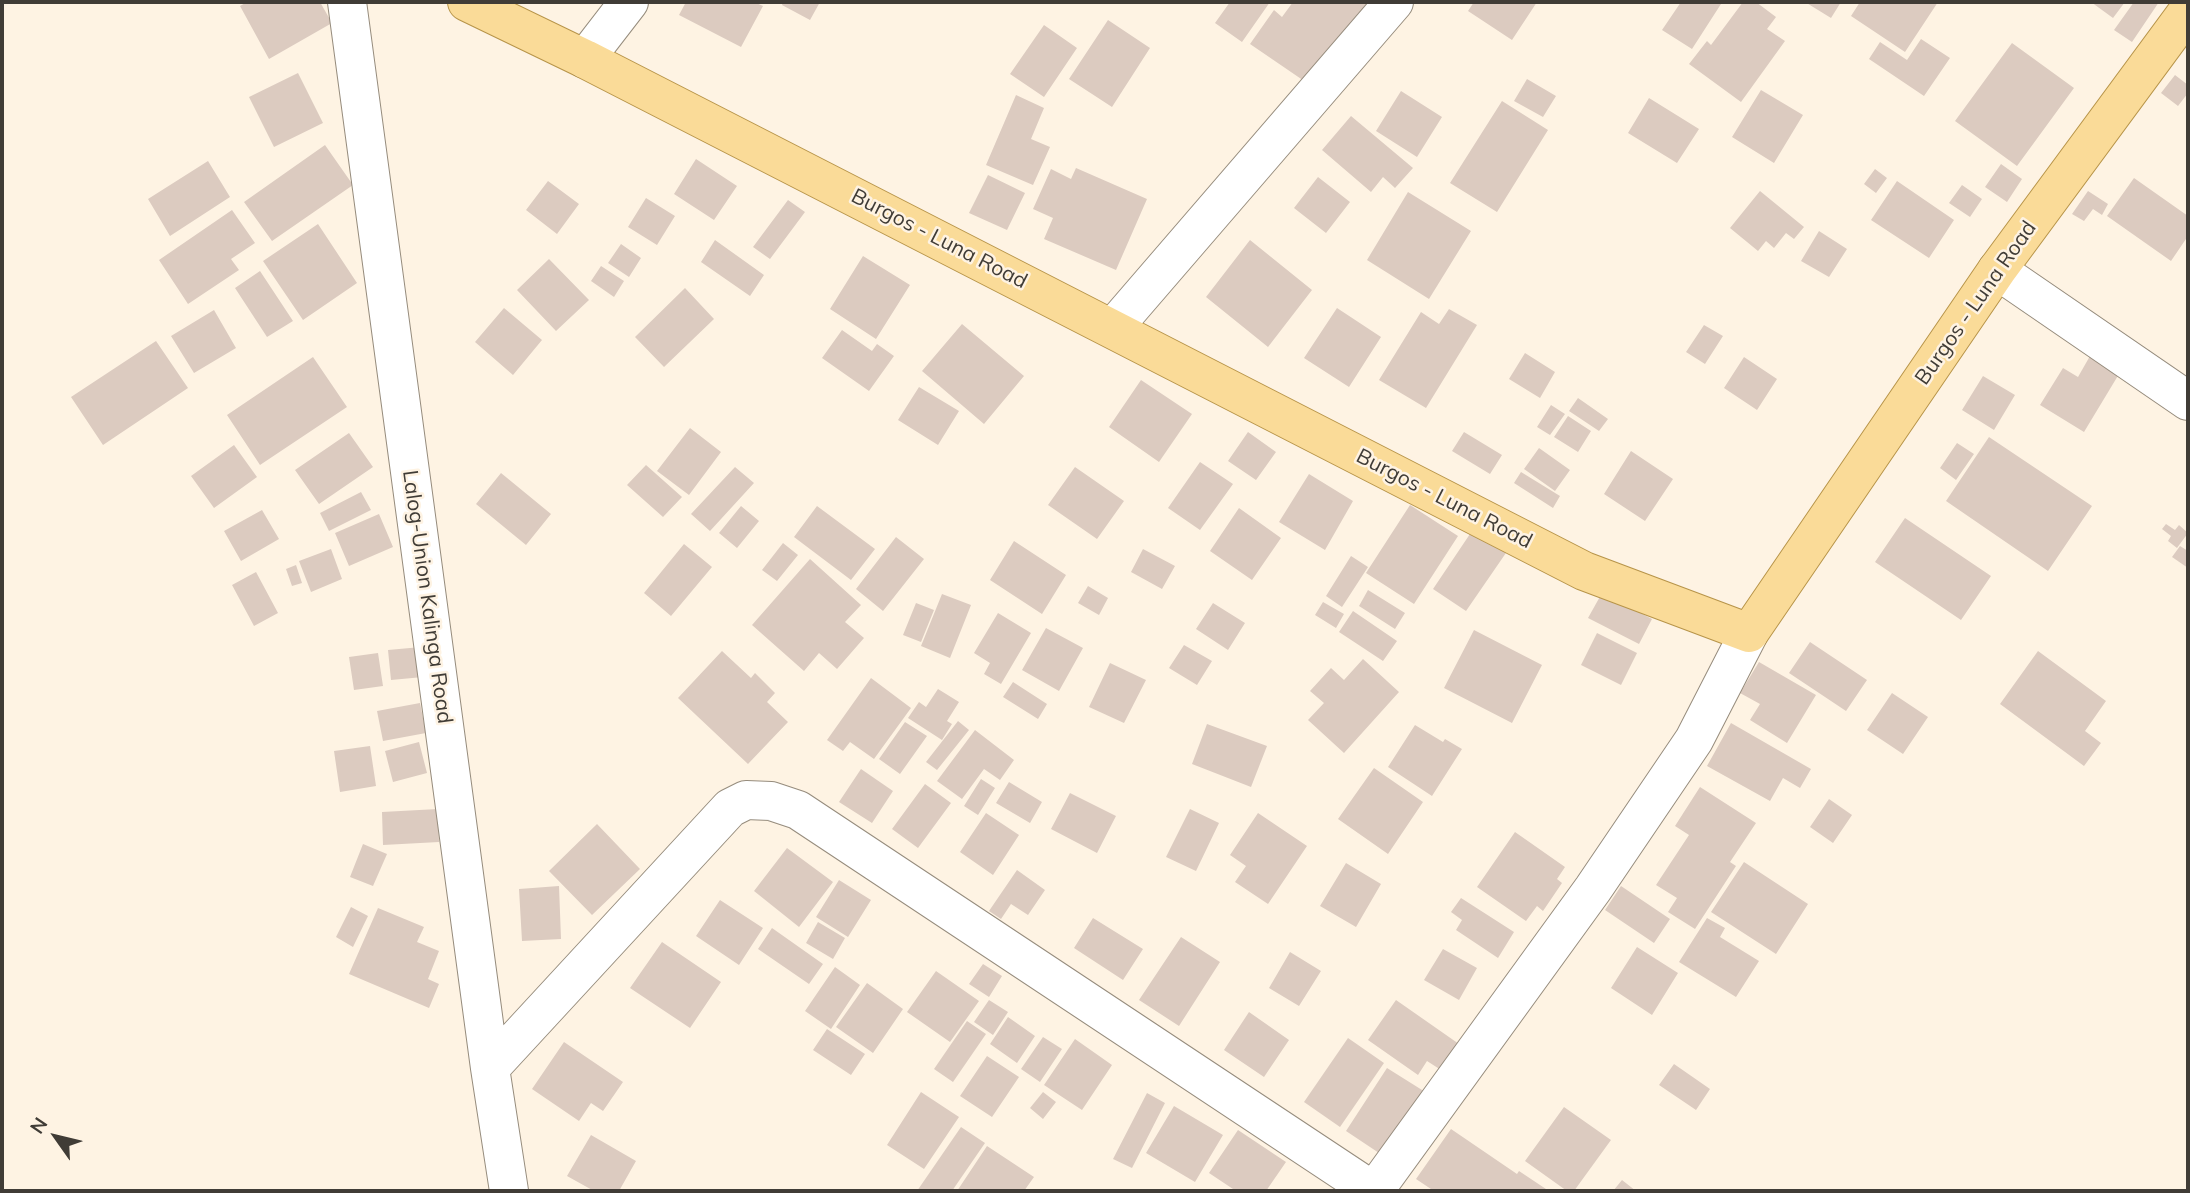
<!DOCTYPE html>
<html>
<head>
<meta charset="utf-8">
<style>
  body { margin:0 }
  #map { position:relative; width:2190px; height:1193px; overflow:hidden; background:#fef3e3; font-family:Mulish,sans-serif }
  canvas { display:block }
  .frame { position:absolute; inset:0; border:4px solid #403c36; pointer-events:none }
  .north { position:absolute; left:21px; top:1102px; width:70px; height:70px; -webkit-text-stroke:5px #fef3e3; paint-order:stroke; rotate:304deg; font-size:19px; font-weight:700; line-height:28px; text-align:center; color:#403c36 }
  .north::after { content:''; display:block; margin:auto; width:24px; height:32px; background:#403c36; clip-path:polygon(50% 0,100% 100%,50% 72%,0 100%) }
</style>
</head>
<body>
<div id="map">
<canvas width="2190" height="1193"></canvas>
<div class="frame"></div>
<div class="north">N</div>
</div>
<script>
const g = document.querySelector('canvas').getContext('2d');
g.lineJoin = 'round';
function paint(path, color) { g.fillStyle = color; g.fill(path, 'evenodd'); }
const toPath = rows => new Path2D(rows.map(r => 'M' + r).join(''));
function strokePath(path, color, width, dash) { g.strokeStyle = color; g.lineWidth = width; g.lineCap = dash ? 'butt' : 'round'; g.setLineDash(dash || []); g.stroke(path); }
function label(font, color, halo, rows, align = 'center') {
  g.font = font + ' Mulish,sans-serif'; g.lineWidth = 5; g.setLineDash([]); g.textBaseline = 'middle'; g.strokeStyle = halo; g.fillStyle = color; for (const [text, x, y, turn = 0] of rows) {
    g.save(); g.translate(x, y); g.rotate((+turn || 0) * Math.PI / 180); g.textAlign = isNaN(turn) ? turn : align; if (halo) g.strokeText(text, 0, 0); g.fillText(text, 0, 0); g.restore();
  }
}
paint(toPath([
  [247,2,320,2,332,23,269,59,240,6],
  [686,2,754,2,763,6,741,47,679,15],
  [783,2,820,2,810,20,782,5],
  [1230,2,1270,2,1242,42,1215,23],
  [1293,2,1369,2,1310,85,1250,44,1274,10,1282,17],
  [1474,2,1537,2,1512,40,1468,11],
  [1681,2,1718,2,1721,4,1692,49,1662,30],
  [1743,2,1756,2,1776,17,1767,29,1785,41,1741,102,1689,64,1707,41,1711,45],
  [1805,2,1841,2,1831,18],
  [1860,2,1938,2,1905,52,1851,16],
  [2091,2,2125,2,2113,18],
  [2134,2,2159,2,2132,42,2114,30],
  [1108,20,1150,48,1112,107,1069,79],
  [1044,25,1077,48,1044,97,1010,74],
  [1921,39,1950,58,1924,96,1869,59,1880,42,1907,60],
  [2012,43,2074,88,2017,166,1955,121],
  [298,73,323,123,274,147,249,97],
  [2175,75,2188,85,2188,93,2178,106,2161,93],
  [1527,79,1556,96,1543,117,1514,101],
  [1761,90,1803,115,1774,163,1732,137],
  [1401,91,1442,117,1417,157,1376,131],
  [1016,95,1044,108,1031,139,1050,147,1033,185,986,165],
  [1649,98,1699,129,1677,163,1628,133],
  [1502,101,1548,130,1497,212,1450,183],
  [1351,116,1413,168,1395,188,1383,177,1371,192,1322,150],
  [325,145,353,185,272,241,244,202],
  [696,159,737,186,714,220,674,194],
  [208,161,230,197,170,236,148,199],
  [2001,164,2022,179,2007,202,1985,187],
  [1076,168,1147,199,1116,270,1044,239,1053,218,1033,209,1051,169,1071,179],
  [1875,169,1887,178,1876,193,1864,184],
  [988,175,1025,193,1007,230,969,213],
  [1318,177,1350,202,1326,233,1294,208],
  [2134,178,2188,216,2188,236,2171,261,2107,216],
  [548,181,579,204,557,234,526,210],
  [1897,181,1954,220,1929,258,1871,220],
  [1962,185,1982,199,1970,217,1949,203],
  [1760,191,1804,227,1794,239,1786,233,1774,248,1766,241,1758,251,1730,228],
  [2088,191,2108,204,2102,215,2093,209,2084,221,2072,214],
  [1408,192,1471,231,1429,299,1367,260],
  [646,198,675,216,657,245,628,227],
  [788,200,805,212,770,259,753,247],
  [232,210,255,243,231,259,239,270,188,304,159,260],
  [318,224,357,283,303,320,263,261],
  [1819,231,1847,249,1829,277,1801,261],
  [715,240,764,275,750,296,701,262],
  [1250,240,1312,290,1268,347,1206,297],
  [621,244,641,258,629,277,608,263],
  [863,256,910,285,876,339,830,309],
  [549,259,589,300,556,331,517,290],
  [601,266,624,281,614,297,591,281],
  [260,271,293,321,267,337,235,288],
  [685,288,714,319,664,367,635,337],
  [504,308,542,340,513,375,475,342],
  [1337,308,1381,337,1349,387,1304,358],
  [1449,309,1477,325,1426,408,1379,380,1421,312,1439,324],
  [214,310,236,348,194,373,171,336],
  [962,324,1024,376,984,424,922,371],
  [1704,325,1723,336,1705,364,1686,352],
  [842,330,872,351,877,344,894,356,869,391,822,358],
  [156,341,188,388,103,445,71,397],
  [1525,353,1555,372,1540,398,1509,379],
  [2090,356,2119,374,2084,432,2040,405,2063,368,2078,377],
  [313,357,347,407,260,465,227,415],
  [1744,357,1777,379,1757,410,1724,388],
  [1983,376,2015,395,1994,430,1962,410],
  [1141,380,1192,414,1159,462,1109,427],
  [919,387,959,411,938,445,898,420],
  [1578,398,1608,419,1599,431,1569,411],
  [1551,405,1565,414,1550,435,1537,427],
  [1568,416,1591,431,1578,452,1554,437],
  [690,428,721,452,689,495,657,471],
  [1248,432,1276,452,1256,480,1228,461],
  [1464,432,1502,455,1490,474,1452,451],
  [349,433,373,467,319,504,295,470],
  [1989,437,2092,506,2048,571,1946,501],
  [1957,443,1974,454,1956,480,1940,468],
  [234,445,257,477,214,508,191,476],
  [1539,448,1570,470,1555,491,1524,469],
  [1631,451,1673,479,1645,521,1604,494],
  [1200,462,1233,484,1200,530,1168,508],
  [646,465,682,497,663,517,627,485],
  [735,467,754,483,710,531,691,514],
  [1075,467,1124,501,1097,539,1048,505],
  [1521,472,1560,496,1553,508,1514,483],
  [501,473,551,514,526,545,476,504],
  [1309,474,1353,501,1325,550,1279,522],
  [361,492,371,510,329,531,320,513],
  [1410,505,1458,536,1414,604,1366,573],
  [741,506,759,521,737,548,719,533],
  [817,506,875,549,851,580,794,537],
  [1239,508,1281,538,1252,580,1210,551],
  [262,510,279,539,241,561,224,531],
  [379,514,393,547,349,566,335,533],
  [1905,518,1991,576,1961,620,1875,562],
  [2166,524,2175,530,2179,525,2188,533,2177,548,2168,541,2171,536,2162,529],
  [1474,528,1508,550,1466,611,1433,589],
  [896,537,924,559,883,611,856,589],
  [1014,541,1066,575,1042,614,990,580],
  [783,543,798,555,777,581,762,570],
  [684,544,712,567,671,616,644,593],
  [2180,546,2188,551,2188,568,2172,557],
  [331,549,342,579,311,592,299,561],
  [1143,549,1175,566,1162,589,1131,572],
  [1351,556,1368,567,1342,607,1326,596],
  [810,559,861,605,845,622,864,638,837,669,819,653,804,671,752,625],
  [296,565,302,583,292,586,286,569],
  [256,572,278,613,254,626,232,585],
  [1088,586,1108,598,1099,615,1078,603],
  [1368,590,1405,613,1395,629,1359,606],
  [1602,593,1652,619,1639,644,1588,618],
  [942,594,971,605,950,658,921,646],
  [1323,602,1344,614,1336,628,1315,615],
  [916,603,934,610,921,642,903,635],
  [1213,603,1245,623,1228,650,1196,629],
  [1353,611,1397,641,1383,661,1339,632],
  [998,613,1031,633,1001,684,984,674,990,663,974,653],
  [1046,628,1083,648,1059,691,1022,670],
  [1474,630,1542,665,1512,723,1444,688],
  [1597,633,1637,653,1621,685,1581,665],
  [1810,642,1867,680,1846,711,1789,673],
  [1184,645,1212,661,1197,685,1169,668],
  [421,647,423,677,391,680,388,650],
  [722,651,751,678,755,673,775,693,767,702,788,722,748,764,678,698],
  [2038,651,2106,701,2085,731,2101,743,2084,766,2000,704],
  [378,653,383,686,354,690,349,657],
  [1363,659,1399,692,1344,753,1308,720,1324,703,1310,691,1331,668,1344,680],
  [1759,662,1816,695,1787,743,1750,720,1760,704,1740,693],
  [1110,663,1146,680,1124,723,1089,707],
  [871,678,911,708,874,759,850,742,843,751,827,740],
  [1013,682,1047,704,1038,719,1003,697],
  [938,689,959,702,947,721,952,724,942,740,908,718,919,702,926,707],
  [1892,693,1928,717,1903,754,1867,730],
  [420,703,426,733,383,741,377,711],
  [958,721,969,730,937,770,926,762],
  [905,722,927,736,900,774,879,759],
  [1731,723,1811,769,1800,788,1783,778,1770,801,1707,766],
  [1207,724,1267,746,1251,787,1192,764],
  [1415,725,1443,742,1445,739,1462,749,1432,796,1388,767],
  [975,730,1014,760,1000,780,984,769,962,799,937,781],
  [419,742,427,773,393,782,385,751],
  [370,746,376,786,340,792,334,751],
  [1374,768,1423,802,1388,854,1338,819],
  [861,769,893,791,872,823,839,802],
  [981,779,995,788,978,815,964,806],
  [1009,782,1042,802,1030,823,996,803],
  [925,784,951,803,918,848,892,829],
  [1700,787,1756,823,1730,862,1736,866,1695,929,1668,912,1677,898,1656,885,1689,835,1675,826],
  [1070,793,1116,816,1097,853,1051,829],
  [1829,799,1852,815,1833,843,1810,827],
  [438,809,439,842,383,845,382,812],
  [1190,809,1219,823,1196,871,1166,857],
  [986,813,1019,835,993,875,960,852],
  [1258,813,1307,846,1268,904,1235,882,1246,866,1230,855],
  [597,824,640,869,592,915,549,871],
  [1515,832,1565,867,1557,879,1562,883,1543,911,1537,906,1526,921,1477,887],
  [363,844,387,854,373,886,350,877],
  [787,848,833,882,799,927,754,891],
  [1744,862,1808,904,1776,954,1711,912],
  [1346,863,1381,884,1356,927,1320,906],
  [1017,870,1045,890,1028,915,1011,904,1001,919,989,911],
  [839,880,871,900,848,937,816,917],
  [559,886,561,939,522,941,519,889],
  [1621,886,1670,919,1654,943,1605,910],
  [1461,898,1514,932,1498,958,1456,930,1462,920,1451,912],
  [720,900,763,928,739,965,696,936],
  [351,907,368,916,353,947,336,937],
  [378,908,424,927,417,942,439,951,428,979,439,984,429,1008,349,974],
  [1093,918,1143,949,1123,980,1074,948],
  [1707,918,1725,928,1720,937,1759,961,1736,997,1679,962],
  [818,922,845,938,833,959,806,943],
  [772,928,823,964,809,984,758,949],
  [1181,937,1220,962,1179,1026,1139,1000],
  [662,942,721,982,690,1028,630,988],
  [1637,947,1678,973,1652,1015,1611,988],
  [1443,949,1477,968,1459,1000,1424,980],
  [1290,952,1321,971,1299,1006,1269,988],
  [983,964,1002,976,989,997,969,984],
  [835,967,860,985,831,1029,805,1011],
  [936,971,979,1001,950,1042,907,1012],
  [867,983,903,1009,873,1053,836,1027],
  [989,1000,1008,1012,993,1035,974,1022],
  [1396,1000,1459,1044,1441,1070,1427,1061,1418,1075,1368,1040],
  [1249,1012,1289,1040,1264,1077,1224,1050],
  [1008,1017,1035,1036,1017,1063,990,1044],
  [967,1021,986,1034,953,1082,934,1069],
  [827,1029,865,1054,851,1075,813,1050],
  [1043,1037,1062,1049,1040,1082,1021,1069],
  [1348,1038,1384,1063,1340,1127,1304,1102],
  [1075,1039,1112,1065,1082,1110,1044,1085],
  [564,1042,623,1082,603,1111,591,1103,579,1121,532,1089],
  [987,1056,1019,1077,992,1117,960,1096],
  [1674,1064,1710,1089,1696,1110,1659,1085],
  [1387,1068,1430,1095,1388,1159,1346,1131],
  [921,1092,959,1117,924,1169,887,1145],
  [1043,1092,1056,1102,1043,1119,1030,1108],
  [1147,1093,1165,1103,1132,1168,1113,1159],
  [1174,1106,1223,1135,1195,1182,1146,1153],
  [1564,1107,1611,1140,1574,1191,1567,1191,1525,1161],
  [961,1127,985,1143,952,1191,917,1191],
  [1451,1129,1517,1174,1519,1171,1549,1191,1434,1191,1416,1179],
  [1238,1130,1286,1162,1266,1191,1236,1191,1209,1173],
  [591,1135,636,1161,619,1191,594,1191,567,1176],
  [987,1146,1034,1177,1024,1191,957,1191],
  [1622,1180,1636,1191,1613,1191]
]), '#dccbc0');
const minor = toPath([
  [347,2,490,1068,509,1191],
  [585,59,629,2],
  [1997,270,2188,401],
  [1113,328,1394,2],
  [490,1068,730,808,746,800,771,801,798,810,1373,1191],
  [1374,1191,1593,889,1694,740,1749,633]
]);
const major = toPath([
  [467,2,585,59,1584,571,1749,633,1997,270,2188,11]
]);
strokePath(minor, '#968c7d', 40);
strokePath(major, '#b79449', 40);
strokePath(minor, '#fff', 38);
strokePath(major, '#fadb98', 38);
label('21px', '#403c36', '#fef3e3', [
  ["Burgos - Luna Road",939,239,27],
  ["Burgos - Luna Road",1976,303,-55],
  ["Burgos - Luna Road",1444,499,27],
  ["Lalog-Union Kalinga Road",427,597,82]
]);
</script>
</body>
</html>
